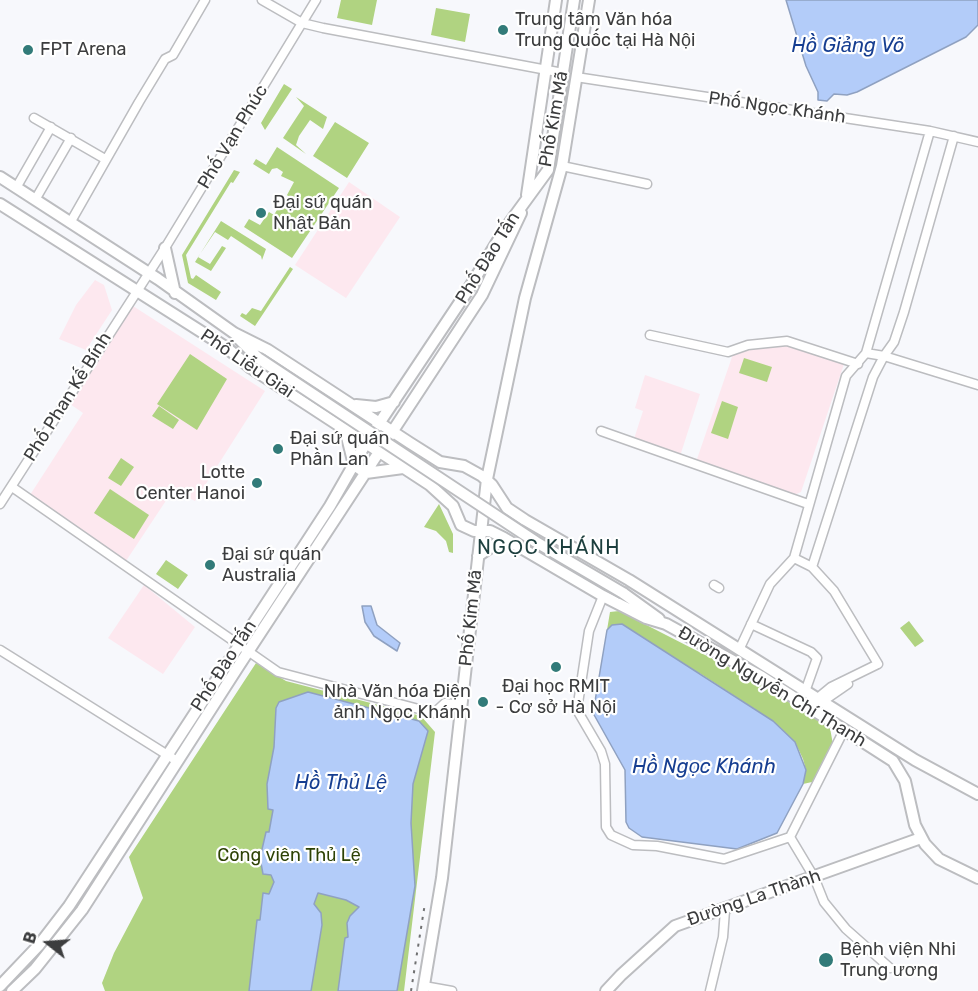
<!DOCTYPE html>
<html>
<head>
<meta charset="utf-8">
<style>
  body { margin:0 }
  #map { position:relative; width:978px; height:991px; overflow:hidden; background:#f7f8fc; font-family:Rubik,sans-serif }
  canvas { display:block }
  .north { position:absolute; left:18px; top:913px; width:60px; height:60px; -webkit-text-stroke:4px #fff; paint-order:stroke; rotate:287deg; font-size:16px; font-weight:700; line-height:24px; text-align:center; color:#3c3d3e }
  .north::after { content:''; display:block; margin:auto; width:21px; height:27px; background:#3c3d3e; clip-path:polygon(50% 0,100% 100%,50% 72%,0 100%) }
</style>
</head>
<body>
<div id="map">
<canvas width="978" height="991"></canvas>
<div class="north">B</div>
</div>
<script>
const g = document.querySelector('canvas').getContext('2d');
g.lineJoin = 'round';
function paint(path, color) { g.fillStyle = color; g.fill(path, 'evenodd'); }
const toPath = rows => new Path2D(rows.map(r => 'M' + r).join(''));
function strokePath(path, color, width, dash) { g.strokeStyle = color; g.lineWidth = width; g.lineCap = dash ? 'butt' : 'round'; g.setLineDash(dash || []); g.stroke(path); }
function label(font, color, halo, rows, align = 'center') {
  g.font = font + ' Rubik,sans-serif'; g.lineWidth = 4.5; g.setLineDash([]); g.textBaseline = 'middle'; g.strokeStyle = halo; g.fillStyle = color; for (const [text, x, y, turn = 0] of rows) {
    g.save(); g.translate(x, y); g.rotate((+turn || 0) * Math.PI / 180); g.textAlign = isNaN(turn) ? turn : align; if (halo) g.strokeText(text, 0, 0); g.fillText(text, 0, 0); g.restore();
  }
}
paint(toPath([
  [349,182,400,217,346,298,295,265],
  [95,280,104,285,112,310,86,350,59,339,76,305],
  [133,306,265,391,195,501,173,490,126,561,30,495,83,413,70,404],
  [780,343,844,364,801,492,794,495,696,462,733,354],
  [645,375,700,394,681,453,677,455,633,442,643,411,635,408],
  [144,585,195,627,163,674,108,638]
]), '#fde8ef');
paint(toPath([
  [341,0,377,0,372,25,337,18],
  [436,8,470,14,465,42,431,35],
  [284,84,292,89,265,130,261,123],
  [296,97,327,117,323,129,310,120,299,136,296,145,306,154,283,138,304,106],
  [335,122,369,143,347,178,313,156],
  [277,147,339,188,292,258,244,227,249,219,260,225,269,212,274,215,282,201,287,205,291,199,287,195,294,182,281,176,283,172,277,168,272,169,269,174,253,164,256,159,266,165],
  [234,170,240,172,233,183,231,182,186,255,191,278,193,279,196,275,221,292,216,300,188,283,182,255],
  [221,221,266,249,262,260,261,256,231,236,228,240,215,232,198,257,210,264,222,246,226,248,211,271,195,262],
  [290,267,293,269,255,326,240,316,242,313,246,315,252,308,261,311],
  [190,354,227,379,197,430,157,404],
  [744,358,772,367,767,382,739,373],
  [722,401,738,407,728,439,711,433],
  [159,406,179,420,173,429,152,416],
  [121,458,134,467,121,486,108,478],
  [110,489,149,515,134,539,94,513],
  [439,504,453,534,453,553,449,552,446,541,436,531,424,527],
  [166,560,188,575,178,589,156,574],
  [619,611,760,683,821,720,830,728,834,750,821,780,803,784,806,770,803,759,795,742,773,721,701,674,607,630,610,612],
  [909,621,924,641,915,647,900,628],
  [256,663,286,681,421,716,435,732,404,991,105,991,102,983,114,953,143,898,129,857]
]), '#b0d381');
const water = toPath([
  [786,0,978,0,978,25,966,37,857,92,847,95,834,94,827,101,818,100,818,92,806,66,786,0],
  [362,606,371,606,377,625,400,643,397,651,374,636,365,622,362,606],
  [622,624,773,721,795,742,806,770,803,784,777,833,737,849,642,837,629,828,626,822,625,770,593,713,607,630,612,625,622,624],
  [308,692,419,721,428,731,413,784,411,823,415,886,397,991,338,991,345,938,348,937,347,923,350,916,359,907,346,900,318,893,314,904,321,913,322,925,311,991,249,991,257,920,260,920,263,893,269,894,274,882,271,875,263,874,260,858,266,832,269,832,273,810,268,809,267,784,274,747,276,708,279,702,308,692]
]);
paint(water, '#b3ccf9');
strokePath(water, '#8fa1c1', 1.5);
const minor = toPath([
  [262,0,302,23,323,28,563,73],
  [576,77,930,131,978,142],
  [34,118,105,159],
  [954,136,904,312,894,342,884,356,978,385],
  [562,166,647,184],
  [16,188,51,127],
  [35,200,71,138],
  [70,223,139,102,165,59,173,55,205,0],
  [650,335,728,352,748,345,787,341,858,364],
  [601,431,808,504],
  [12,487,278,672,434,713,445,703,462,705],
  [0,504,165,248,316,0],
  [794,558,812,567,834,591,878,664],
  [812,567,873,377,884,356,866,353],
  [714,585,719,588],
  [603,596,589,631,577,710,601,751,605,764,606,827,611,835,633,845,657,846,724,859,790,837,844,730],
  [751,624,811,652,817,658,806,689],
  [0,650,177,761],
  [739,650,770,584,794,558,846,376,866,353,930,131],
  [814,701,831,687,878,664],
  [819,704,848,684],
  [790,837,814,877,824,902,846,929,890,968],
  [424,986,452,991],
  [710,991,723,937,725,910]
]);
const major = toPath([
  [0,177,158,279,234,333,268,350,410,443,440,462,464,466,482,476,492,485,507,508,525,520,629,580,915,760,978,794],
  [527,195,556,0],
  [0,204,227,348,251,368,430,485,453,506,461,525,474,531,490,531,504,538,603,596,646,618,666,624,762,677,893,761,905,781,915,825,925,844,939,859,978,878],
  [165,248,175,293],
  [237,337,258,358],
  [356,405,376,407,394,402],
  [345,429,354,465,366,473,403,468],
  [478,556,504,538],
  [623,593,659,619],
  [0,986,39,945,69,906,330,506,366,443,468,290,505,229,548,170,574,0],
  [12,991,35,969,82,910,238,667,482,295,521,213],
  [423,991,442,878,487,479,525,298,562,166,589,0],
  [606,991,621,975,675,926,921,838]
]);
strokePath(minor, '#bcbdc0', 11);
strokePath(major, '#bcbdc0', 14);
strokePath(minor, '#fff', 8);
strokePath(major, '#fff', 10);
strokePath(toPath([
  [411,991,425,903]
]), '#707172', 2, [3, 6]);
const majorBridge = toPath([
  [258,358,536,542,623,593]
]);
strokePath(majorBridge, '#bcbdc0', 14, []);
strokePath(majorBridge, '#fff', 10);
for (const [x, y, r, color] of [
  [503,30,6,"#327b79"],
  [28,50,6,"#327b79"],
  [261,213,6,"#327b79"],
  [278,449,6,"#327b79"],
  [257,483,6,"#327b79"],
  [210,565,6,"#327b79"],
  [556,667,6,"#327b79"],
  [483,702,6,"#327b79"],
  [826,960,8,"#327b79"]
]) { const dot = new Path2D(); dot.arc(x, y, r, 0, 2 * Math.PI); g.fillStyle = color; g.fill(dot); strokePath(dot, '#fff', 2); }
label('18px', '#3c3d3e', '#fff', [
  ["Trung tâm Văn hóa",515,20],
  ["Trung Quốc tại Hà Nội",515,41],
  ["FPT Arena",40,50],
  ["Đại sứ quán",273,203],
  ["Nhật Bản",273,224],
  ["Đại sứ quán",290,439],
  ["Phần Lan",290,460],
  ["Lotte",245,473,"right"],
  ["Center Hanoi",245,494,"right"],
  ["Đại sứ quán",222,555],
  ["Australia",222,576],
  ["Đại học RMIT",556,687,"center"],
  ["- Cơ sở Hà Nội",556,708,"center"],
  ["Nhà Văn hóa Điện",471,692,"right"],
  ["ảnh Ngọc Khánh",471,713,"right"],
  ["Bệnh viện Nhi",840,950],
  ["Trung ương",840,971]
], 'left');
label('18px', '#3c3d3e', '#fff', [
  ["Phố Ngọc Khánh",777,108,8],
  ["Phố Kim Mã",554,119,-80],
  ["Phố Vạn Phúc",233,137,-59],
  ["Phố Đào Tấn",488,258,-58],
  ["Phố Liễu Giai",247,364,34],
  ["Phố Phan Kế Bính",68,397,-58],
  ["Phố Kim Mã",471,618,-84],
  ["Phố Đào Tấn",224,666,-57],
  ["Đường Nguyễn Chí Thanh",772,687,31],
  ["Đường La Thành",754,898,-19]
]);
label('18px', '#2d4205', '#fff', [
  ["Công viên Thủ Lệ",289,856]
]);
label('italic 20px', '#163e91', '#fff', [
  ["Hồ Giảng Võ",848,46],
  ["Hồ Ngọc Khánh",704,767],
  ["Hồ Thủ Lệ",341,783]
]);
g.letterSpacing = '1.5px';
label('20px', '#1d3f3e', '#fff', [
  ["NGỌC KHÁNH",549,548]
]);
g.letterSpacing = '0px';
</script>
</body>
</html>
